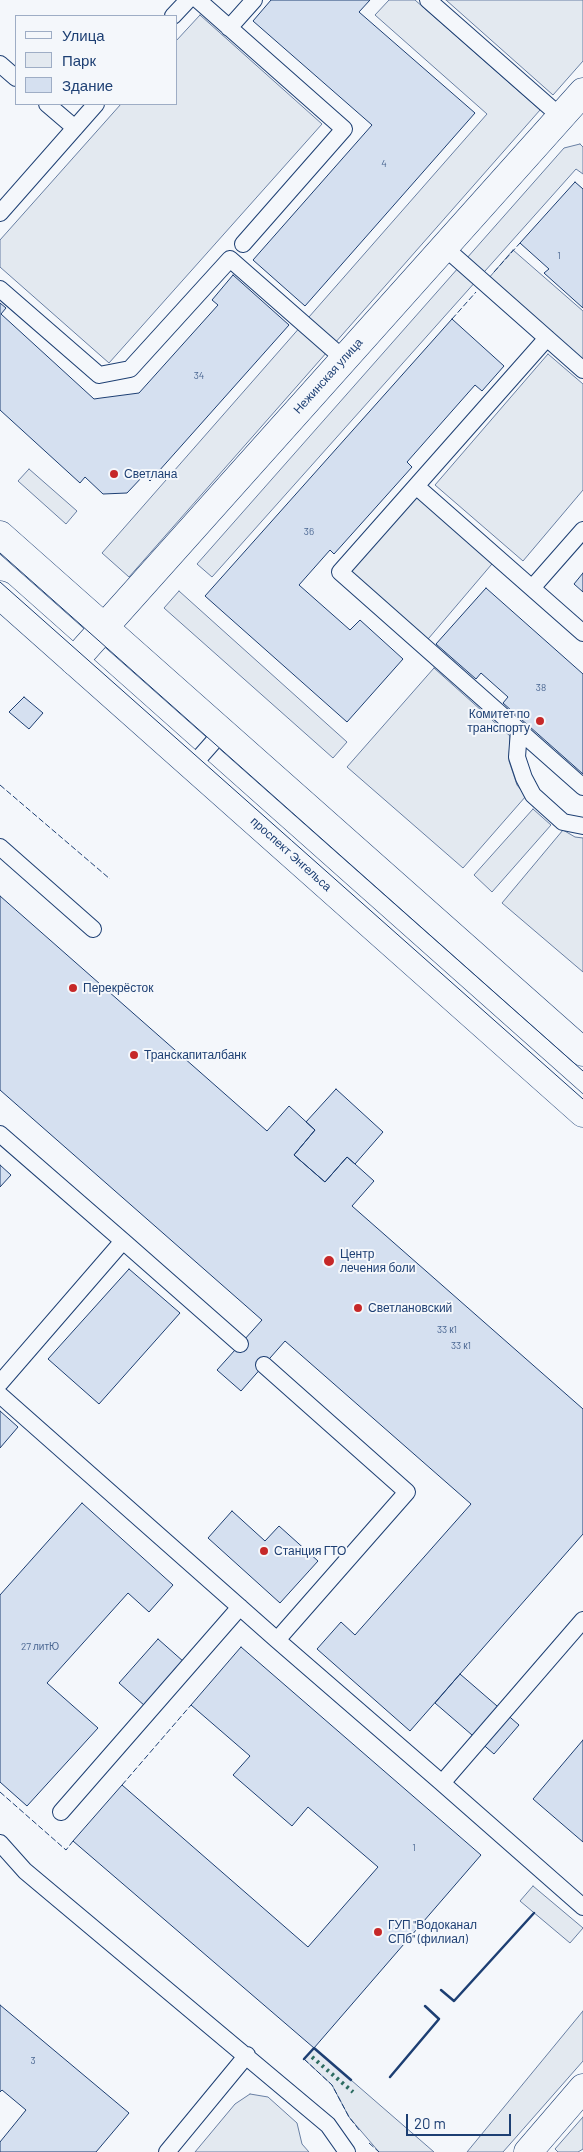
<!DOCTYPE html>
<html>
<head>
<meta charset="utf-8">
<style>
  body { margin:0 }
  #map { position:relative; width:583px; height:2152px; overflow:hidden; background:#f4f7fb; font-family:Barlow,sans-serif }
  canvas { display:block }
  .legend { position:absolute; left:15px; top:15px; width:162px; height:90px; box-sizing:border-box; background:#f4f7fb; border:1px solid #9eadc5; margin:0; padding:6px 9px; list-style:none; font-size:15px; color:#1d3f73 }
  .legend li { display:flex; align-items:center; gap:10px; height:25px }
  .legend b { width:25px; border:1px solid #9eadc5 }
  .scale { position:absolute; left:406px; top:2114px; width:105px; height:22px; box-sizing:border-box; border:2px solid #1d3f73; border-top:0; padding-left:6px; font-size:15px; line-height:18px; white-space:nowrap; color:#1d3f73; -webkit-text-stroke:4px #f4f7fb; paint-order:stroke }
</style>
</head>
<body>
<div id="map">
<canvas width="583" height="2152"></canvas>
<ul class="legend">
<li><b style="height:6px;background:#f4f7fb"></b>Улица</li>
<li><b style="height:14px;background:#e3e9f0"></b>Парк</li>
<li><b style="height:14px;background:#d5e0f0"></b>Здание</li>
</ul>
<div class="scale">20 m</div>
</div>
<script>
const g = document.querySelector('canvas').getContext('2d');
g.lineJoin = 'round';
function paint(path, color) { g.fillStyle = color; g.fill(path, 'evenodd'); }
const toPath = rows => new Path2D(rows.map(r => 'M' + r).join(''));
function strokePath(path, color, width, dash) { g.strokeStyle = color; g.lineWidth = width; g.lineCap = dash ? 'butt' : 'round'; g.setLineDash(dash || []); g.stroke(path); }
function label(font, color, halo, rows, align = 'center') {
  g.font = font + ' Barlow,sans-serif'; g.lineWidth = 4; g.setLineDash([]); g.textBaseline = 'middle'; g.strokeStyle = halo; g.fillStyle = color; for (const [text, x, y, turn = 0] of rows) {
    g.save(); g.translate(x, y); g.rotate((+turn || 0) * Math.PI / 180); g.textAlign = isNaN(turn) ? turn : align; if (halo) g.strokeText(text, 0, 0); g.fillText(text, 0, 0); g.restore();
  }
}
const green = toPath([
  [389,0,415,0,540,110,129,577,102,553,487,114,375,15,389,0],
  [446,0,583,0,583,61,553,95,446,0],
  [200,15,322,124,109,363,0,267,0,240,121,104,176,104,176,41,200,15],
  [580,144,583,147,583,174,576,169,212,577,197,564,564,148,580,144],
  [513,250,583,311,583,362,488,279,513,250],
  [548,354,583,384,583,490,523,561,435,485,548,354],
  [29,469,77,511,66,524,18,481,29,469],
  [416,486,497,558,423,645,340,572,416,486],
  [179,591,347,742,333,758,164,608,179,591],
  [434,668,510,736,509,761,517,785,526,796,463,868,347,767,434,668],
  [533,809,551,825,492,892,474,875,533,809],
  [563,830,575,837,583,838,583,972,502,903,563,830],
  [533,1886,583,1928,570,1943,520,1901,533,1886],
  [583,2011,583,2061,503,2152,467,2152,583,2011],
  [314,2048,351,2080,434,2152,379,2152,349,2117,332,2085,304,2059,314,2048],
  [250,2094,268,2097,297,2123,302,2144,309,2152,195,2152,235,2104,250,2094],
  [583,2117,583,2149,578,2152,558,2152,555,2149,583,2117]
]);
paint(green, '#e3e9f0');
strokePath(green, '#687fa3', 1);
const building = toPath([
  [271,0,370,0,359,12,475,113,305,306,253,260,372,125,253,21,271,0],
  [575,182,583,189,583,308,544,273,549,269,520,243,575,182],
  [233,275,289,325,150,481,144,475,127,493,103,494,85,477,80,483,0,410,0,303,6,308,1,314,94,399,101,398,139,393,218,305,212,300,233,275],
  [452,319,504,366,482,391,475,385,407,462,412,467,334,554,330,550,299,585,350,630,360,620,403,659,347,722,205,596,452,319],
  [583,573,583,592,574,584,583,573],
  [486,588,583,674,583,774,503,703,508,697,481,673,476,679,436,644,486,588],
  [24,697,43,713,29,729,9,712,24,697],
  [0,896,267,1131,289,1106,315,1130,294,1155,325,1182,347,1157,355,1164,374,1181,352,1206,583,1409,583,1534,410,1731,317,1649,341,1622,355,1635,471,1504,285,1341,241,1391,217,1370,262,1320,0,1090,0,896],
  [336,1089,383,1132,355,1164,347,1157,325,1182,294,1155,315,1130,306,1122,336,1089],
  [0,1165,11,1175,0,1187,0,1165],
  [129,1269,180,1313,99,1404,48,1359,129,1269],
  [0,1411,18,1427,0,1448,0,1411],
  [82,1503,173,1585,149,1612,128,1593,47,1683,98,1728,27,1806,0,1782,0,1595,82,1503],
  [232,1511,265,1541,279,1526,318,1561,280,1603,208,1538,232,1511],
  [158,1639,184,1662,145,1706,119,1683,158,1639],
  [241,1647,481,1855,314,2048,73,1841,122,1785,308,1947,378,1867,308,1807,292,1826,233,1775,250,1756,191,1705,241,1647],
  [460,1674,519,1725,494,1754,435,1703,460,1674],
  [583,1740,583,1842,533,1799,583,1740],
  [0,2005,129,2113,96,2152,0,2152,0,2142,26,2110,2,2090,0,2092,0,2005]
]);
paint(building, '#d5e0f0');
strokePath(building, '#1d3f73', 1);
const lane = toPath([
  [198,0,344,129,243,244],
  [428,0,561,117],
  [173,16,188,0],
  [229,28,254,0],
  [0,64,16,78],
  [47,104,75,128],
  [0,213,96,104],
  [444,247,583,370],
  [0,289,99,375,130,369,230,259,344,359],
  [547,338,340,572,583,787],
  [416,486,583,633],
  [532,588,583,530],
  [519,730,517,757,524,778,533,795,563,822,583,826],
  [192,766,222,732],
  [0,847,93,929],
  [0,1134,123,1241],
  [264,1365,407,1492,277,1640],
  [0,1383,123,1241,240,1344],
  [0,1395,277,1640,442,1783],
  [583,1620,442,1783,583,1907],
  [61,1812,240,1607],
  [0,1843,25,1871,328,2125,347,2152],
  [167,2152,247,2055]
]);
const street = toPath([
  [74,661,583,92],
  [528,2152,583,2088]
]);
const primary = toPath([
  [0,535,583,1052],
  [0,595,583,1113]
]);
strokePath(lane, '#1d3f73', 18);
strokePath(street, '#1d3f73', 29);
strokePath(primary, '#1d3f73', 29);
strokePath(lane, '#f4f7fb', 16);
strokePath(street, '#f4f7fb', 28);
strokePath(primary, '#f4f7fb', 28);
strokePath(toPath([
  [0,553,583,1071],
  [0,582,583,1099]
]), '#1d3f73', 1);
strokePath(toPath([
  [312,2057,353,2092]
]), '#2c6c60', 4, [2.5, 4]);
strokePath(toPath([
  [494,272,520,243],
  [452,319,476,292],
  [0,785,110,879],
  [122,1785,191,1705],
  [0,1792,66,1850,73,1841],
  [304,2059,332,2085,349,2117,360,2131],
  [369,2143,379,2152]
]), '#1d3f73', 1, [6, 2.5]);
strokePath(toPath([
  [441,1990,454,2001,534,1913],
  [304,2059,314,2048,351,2080],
  [390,2077,439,2019,425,2006]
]), '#1d3f73', 2.5);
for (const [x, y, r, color] of [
  [114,474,5,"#c62828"],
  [540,721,5,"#c62828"],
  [73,988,5,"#c62828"],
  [134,1055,5,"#c62828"],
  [329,1261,6,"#c62828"],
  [358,1308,5,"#c62828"],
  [264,1551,5,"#c62828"],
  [378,1932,5,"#c62828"]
]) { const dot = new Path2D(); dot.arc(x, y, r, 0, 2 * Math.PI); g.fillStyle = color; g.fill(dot); strokePath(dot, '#f4f7fb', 2); }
label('10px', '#4b6792', null, [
  ["4",384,164],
  ["1",559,256],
  ["34",199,376],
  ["36",309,532],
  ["38",541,688],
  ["33 к1",447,1330],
  ["33 к1",461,1346],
  ["27 литЮ",40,1647],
  ["1",414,1848],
  ["3",33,2061]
]);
label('12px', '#1d3f73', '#f4f7fb', [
  ["Нежинская улица",328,376,-48],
  ["проспект Энгельса",291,854,42]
]);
label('12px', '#1d3f73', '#f4f7fb', [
  ["Светлана",124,474],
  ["Комитет по",530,714,"right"],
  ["транспорту",530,728,"right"],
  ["Перекрёсток",83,988],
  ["Транскапиталбанк",144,1055],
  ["Центр",340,1254],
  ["лечения боли",340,1268],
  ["Светлановский",368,1308],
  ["Станция ГТО",274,1551],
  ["ГУП \"Водоканал",388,1925],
  ["СПб\" (филиал)",388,1939]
], 'left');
</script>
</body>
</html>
